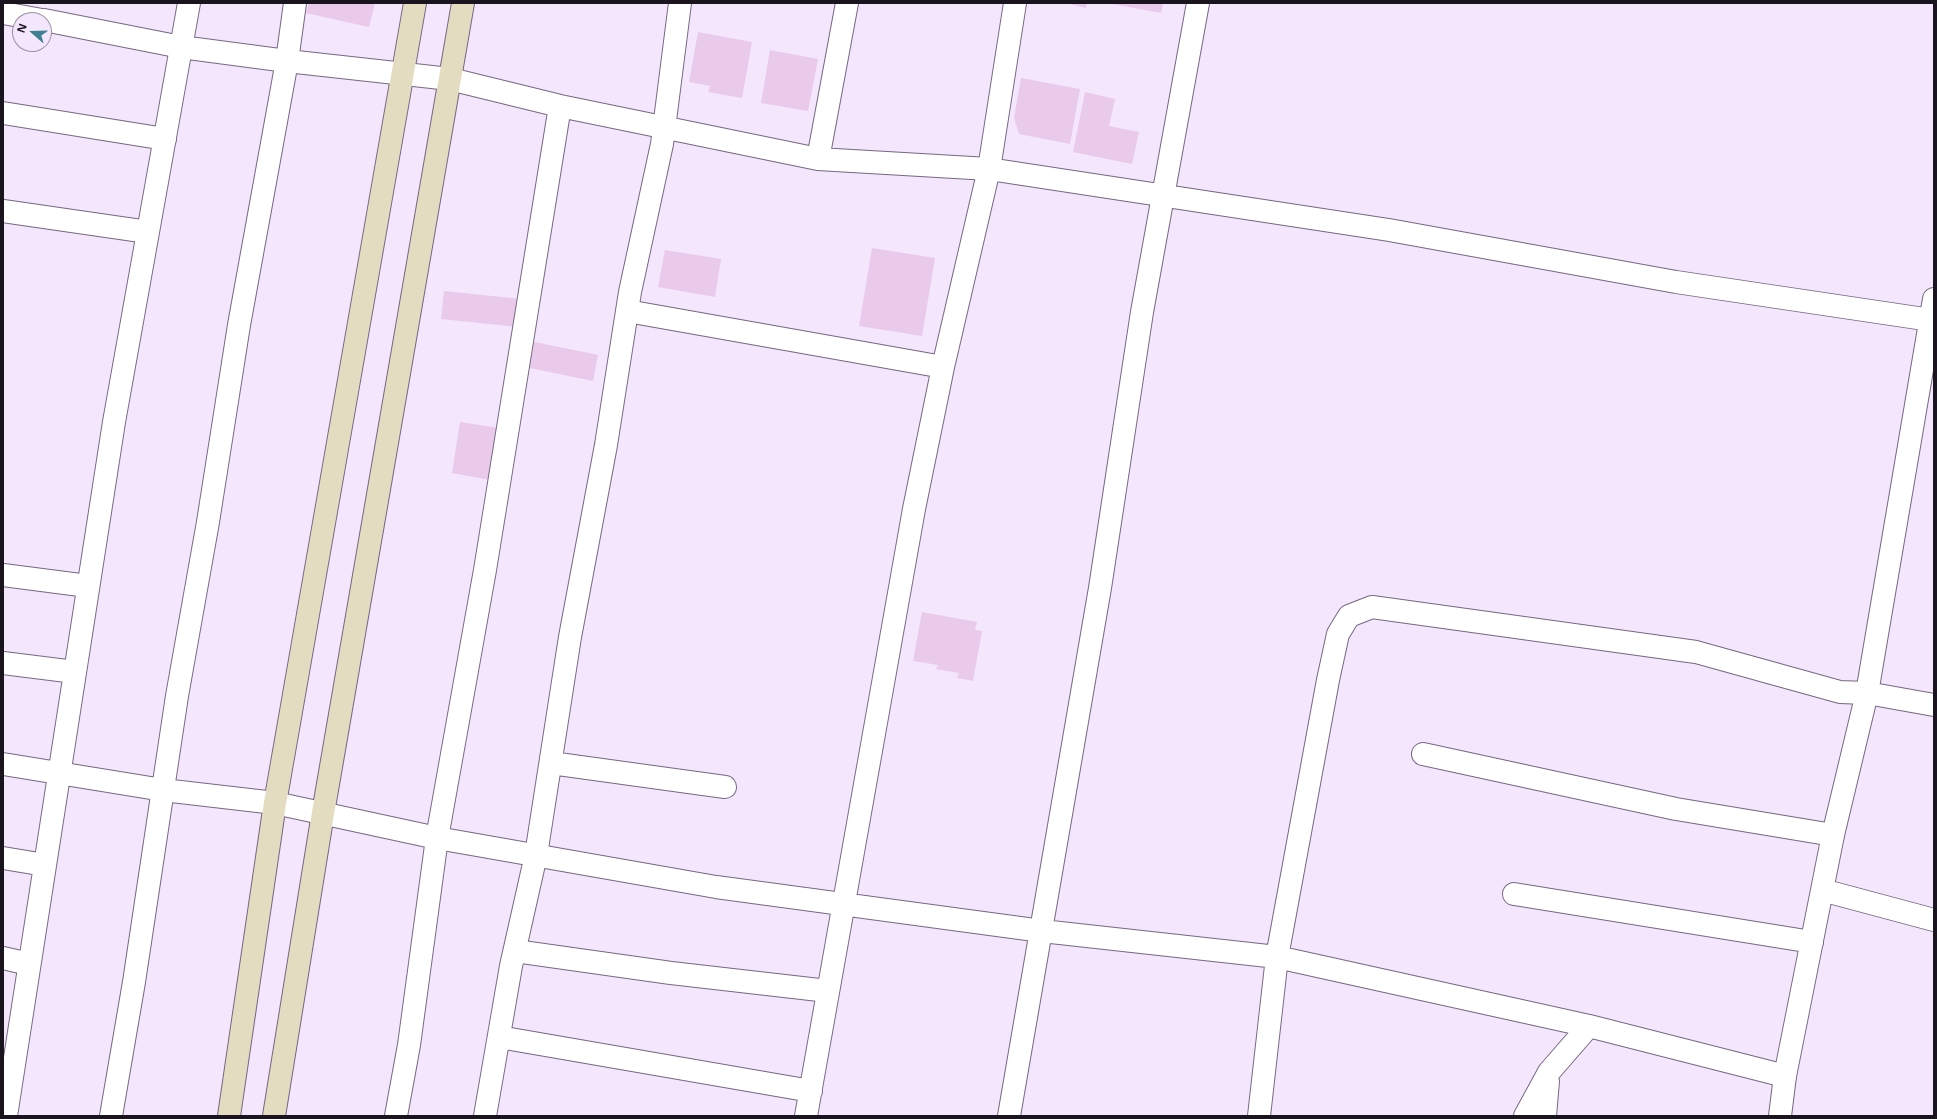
<!DOCTYPE html>
<html>
<head>
<meta charset="utf-8">
<style>
  body { margin:0 }
  #map { position:relative; width:1937px; height:1119px; overflow:hidden; background:#f3e6fd; font-family:"Noto Sans",sans-serif }
  canvas { display:block }
  .frame { position:absolute; inset:0; border:4px solid #1a141e; pointer-events:none }
  .north { position:absolute; left:12px; top:12px; width:40px; height:40px; box-sizing:border-box; background:#f3e6fd; border:1px solid #9c92a4; border-radius:50%; rotate:290deg; font-size:11px; font-weight:700; line-height:16px; text-align:center; color:#1a141e }
  .north::after { content:''; display:block; margin:auto; width:14px; height:18px; background:#3e8192; clip-path:polygon(50% 0,100% 100%,50% 72%,0 100%) }
</style>
</head>
<body>
<div id="map">
<canvas width="1937" height="1119"></canvas>
<div class="frame"></div>
<div class="north">N</div>
</div>
<script>
const g = document.querySelector('canvas').getContext('2d');
g.lineJoin = 'round';
function paint(path, color) { g.fillStyle = color; g.fill(path, 'evenodd'); }
const toPath = rows => new Path2D(rows.map(r => 'M' + r).join(''));
function strokePath(path, color, width, dash) { g.strokeStyle = color; g.lineWidth = width; g.lineCap = dash ? 'butt' : 'round'; g.setLineDash(dash || []); g.stroke(path); }
paint(toPath([
  [309,3,375,3,369,27,306,13],
  [1065,3,1087,3,1086,8],
  [1107,3,1163,3,1161,13],
  [698,32,752,42,742,98,708,92,710,86,689,82],
  [770,50,818,59,808,111,761,103],
  [1021,78,1080,89,1070,144,1019,134,1014,118],
  [1085,92,1115,99,1109,126,1139,132,1132,164,1073,152],
  [872,248,935,258,922,336,859,326],
  [665,250,721,259,715,297,658,287],
  [444,291,521,299,518,327,441,319],
  [530,341,598,355,593,381,525,367],
  [460,422,499,428,490,480,452,473],
  [922,612,977,622,975,630,982,631,973,681,957,678,959,673,936,669,938,665,913,661]
]), '#e9caea');
const minor = toPath([
  [3,13,42,20],
  [44,20,181,47,287,61,450,79,560,106,818,159,989,169,1389,230,1676,282,1931,320],
  [3,113,165,139],
  [818,159,847,3],
  [3,211,148,232],
  [627,311,943,367],
  [3,575,88,586],
  [3,663,75,672],
  [1423,754,1676,809,1833,835],
  [551,763,725,787],
  [3,764,163,790,275,803,437,838,716,887,1042,931,1277,957,1589,1026,1785,1076],
  [3,858,45,865],
  [1514,894,1812,942],
  [515,951,671,973,828,991],
  [3,958,29,964],
  [499,1037,811,1091],
  [6,1116,114,422,189,3],
  [111,1116,134,982,177,696,208,522,239,325,287,61,295,3],
  [396,1116,409,1045,437,838,485,570,560,106],
  [485,1116,511,966,536,855,570,637,606,445,630,292,662,144,680,3],
  [806,1116,914,509,943,367,989,169,1015,3],
  [1009,1116,1100,588,1142,312,1198,3],
  [1259,1116,1277,957,1328,680,1338,634,1349,616,1372,607,1696,652,1840,692,1867,693,1934,705],
  [1525,1116,1549,1072,1589,1026],
  [1545,1116,1548,1081]
]);
const tertiary = toPath([
  [1822,890,1934,920],
  [1780,1116,1785,1076,1833,835,1867,693,1934,299]
]);
const secondary = toPath([
  [229,1116,275,803,415,3],
  [274,1116,323,813,463,3]
]);
strokePath(minor, '#776881', 24);
strokePath(tertiary, '#776881', 24);
strokePath(secondary, '#776881', 24);
strokePath(minor, '#fff', 22);
strokePath(tertiary, '#fff', 22);
strokePath(secondary, '#e3dcc1', 22);
</script>
</body>
</html>
